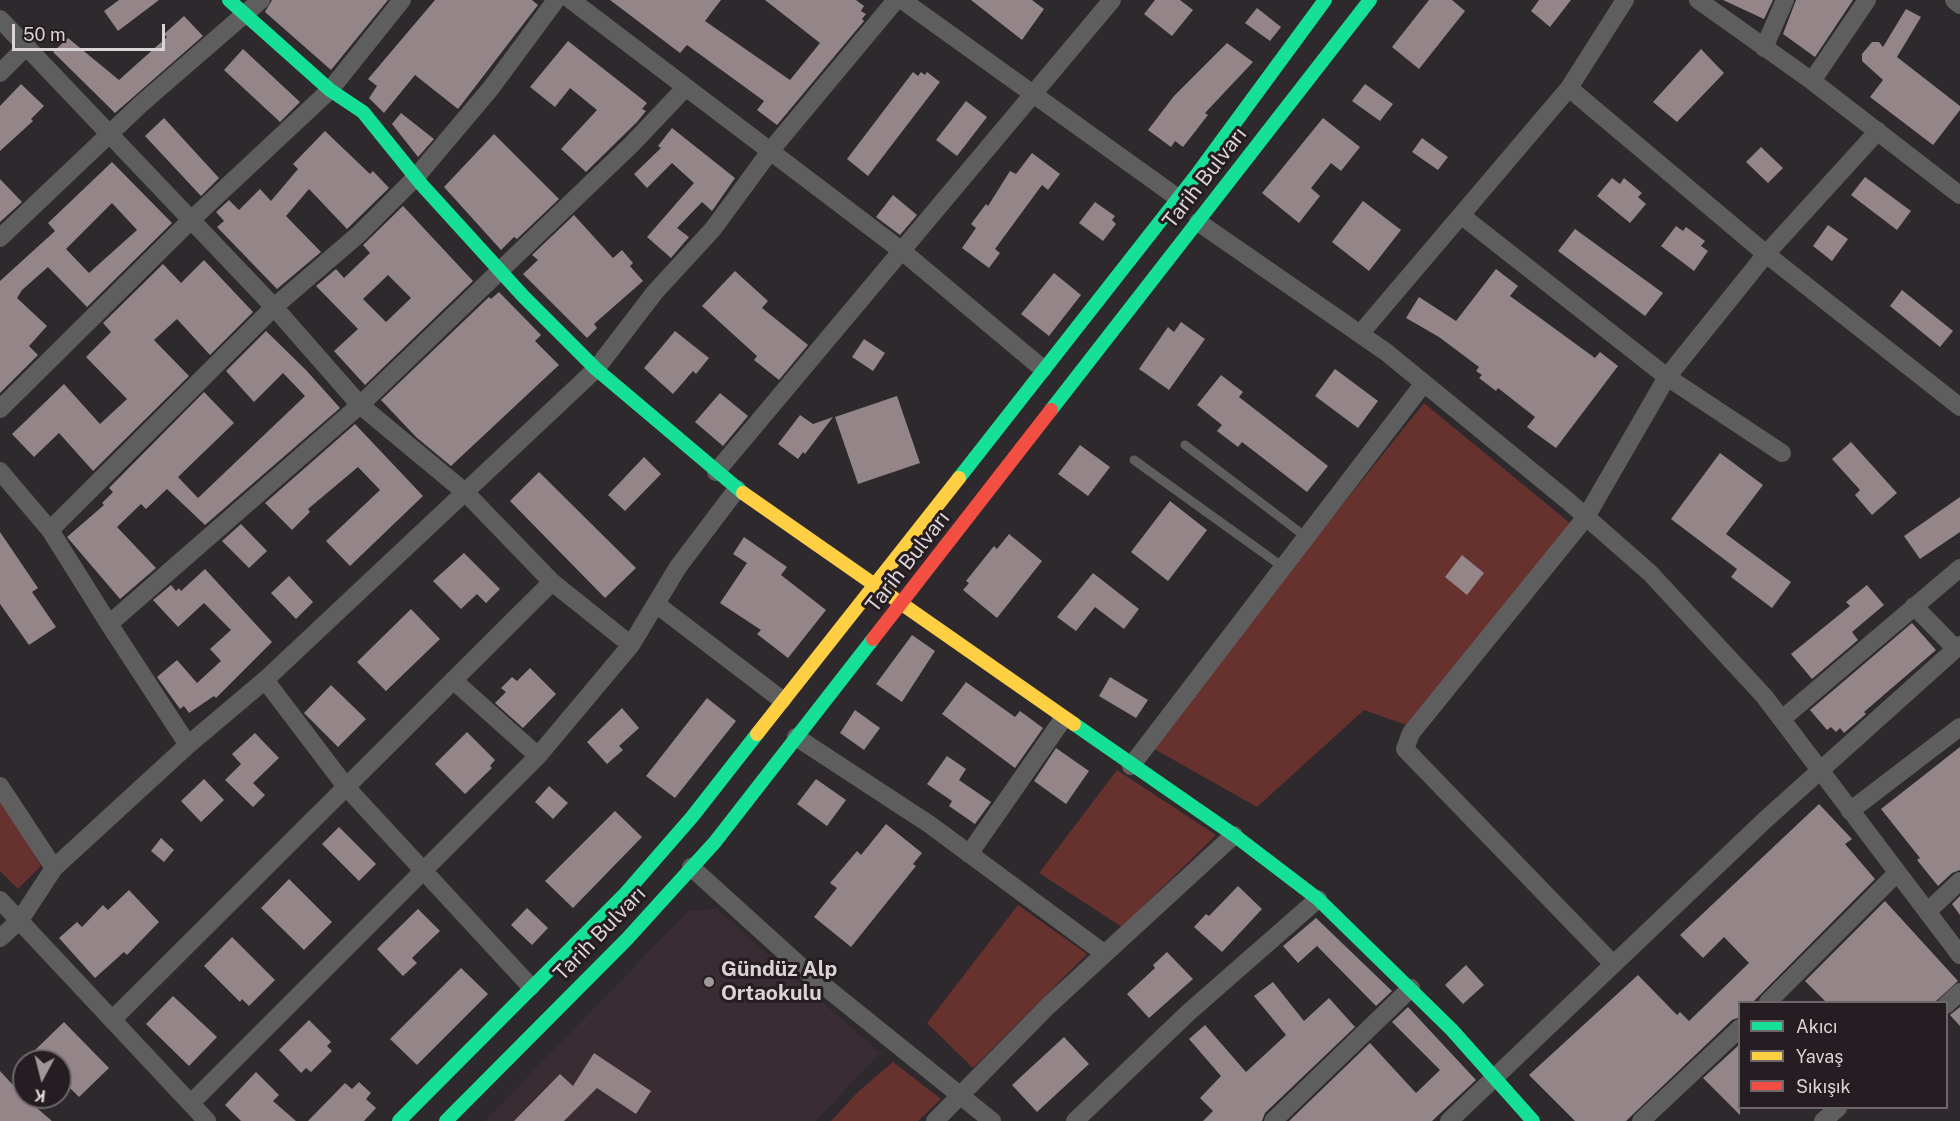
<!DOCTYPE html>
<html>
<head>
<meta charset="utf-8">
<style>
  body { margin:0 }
  #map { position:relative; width:1960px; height:1121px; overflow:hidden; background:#2e292c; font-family:"Public Sans",sans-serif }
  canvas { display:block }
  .legend { position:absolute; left:1738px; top:1001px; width:210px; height:108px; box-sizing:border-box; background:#261d22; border:2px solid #6e666a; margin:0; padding:8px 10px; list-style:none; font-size:18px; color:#dad4d7 }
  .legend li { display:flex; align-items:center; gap:12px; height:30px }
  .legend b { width:30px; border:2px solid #6e666a }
  .north { position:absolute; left:12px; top:1049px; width:60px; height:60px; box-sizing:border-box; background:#261d22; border:2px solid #6e666a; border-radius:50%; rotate:187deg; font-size:16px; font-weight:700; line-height:24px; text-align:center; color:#dad4d7 }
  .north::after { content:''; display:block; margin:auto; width:21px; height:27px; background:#9e989b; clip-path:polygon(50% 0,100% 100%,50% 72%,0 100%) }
  .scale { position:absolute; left:12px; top:24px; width:153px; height:27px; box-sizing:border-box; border:3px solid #dad4d7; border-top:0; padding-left:8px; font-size:18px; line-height:21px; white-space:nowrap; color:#dad4d7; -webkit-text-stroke:4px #261d22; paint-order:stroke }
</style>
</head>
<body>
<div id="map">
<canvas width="1960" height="1121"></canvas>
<ul class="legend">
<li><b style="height:8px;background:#16e098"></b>Akıcı</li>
<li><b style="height:8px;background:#ffcf43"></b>Yavaş</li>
<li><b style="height:8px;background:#f24e42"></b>Sıkışık</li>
</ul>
<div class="north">K</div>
<div class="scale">50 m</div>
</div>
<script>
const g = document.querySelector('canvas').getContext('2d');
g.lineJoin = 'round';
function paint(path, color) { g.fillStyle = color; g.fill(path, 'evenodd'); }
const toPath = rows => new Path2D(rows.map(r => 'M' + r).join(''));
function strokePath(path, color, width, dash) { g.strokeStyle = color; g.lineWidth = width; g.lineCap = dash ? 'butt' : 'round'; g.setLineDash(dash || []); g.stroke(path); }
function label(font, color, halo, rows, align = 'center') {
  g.font = font + ' "Public Sans",sans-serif'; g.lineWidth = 6; g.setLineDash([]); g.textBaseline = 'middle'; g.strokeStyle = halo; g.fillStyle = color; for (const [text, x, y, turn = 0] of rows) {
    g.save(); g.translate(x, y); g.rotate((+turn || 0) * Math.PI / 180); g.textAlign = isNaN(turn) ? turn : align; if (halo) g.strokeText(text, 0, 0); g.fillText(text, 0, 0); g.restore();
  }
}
paint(toPath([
  [717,909,880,1053,816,1121,485,1121,688,911]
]), '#392c33');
paint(toPath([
  [1424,403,1571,524,1409,726,1364,710,1257,807,1149,746],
  [1117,770,1216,835,1122,927,1039,873],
  [0,796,41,866,18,889,0,871],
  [1018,905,1087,954,973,1068,927,1023],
  [893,1062,941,1099,918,1121,831,1121,859,1091]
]), '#67322d');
paint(toPath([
  [119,0,159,0,118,31,104,11],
  [272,0,388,0,331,70,265,12],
  [435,0,532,0,538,5,458,109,415,75,384,113,369,98,377,86,368,79],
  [610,0,721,0,705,21,790,80,820,43,765,0,856,0,864,6,861,11,866,14,862,19,864,21,777,125,757,110,764,101,687,45,680,53],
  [971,0,1032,0,1044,9,1022,40],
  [1155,0,1180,0,1193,10,1172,36,1144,14],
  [1429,0,1452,0,1465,11,1419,69,1392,47],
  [1539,0,1571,0,1550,27,1531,11],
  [1723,0,1773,0,1764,19],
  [1796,0,1853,0,1815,57,1783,34],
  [1257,8,1281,27,1270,41,1245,23],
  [1906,9,1921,17,1897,57,1960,106,1960,110,1933,145,1870,97,1883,80,1862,61,1862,54,1872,42,1879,42,1883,47],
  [184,16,203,36,115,113,53,52,68,38,119,80,167,37,164,34],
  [568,41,647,103,642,109,646,111,637,122,586,172,561,149,597,110,570,88,555,107,530,87],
  [1227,43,1253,62,1205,113,1208,115,1183,147,1175,141,1171,147,1148,130,1174,96],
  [243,49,300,102,280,122,224,70],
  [1701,49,1724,73,1677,122,1653,102],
  [913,72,918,76,921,72,925,75,927,72,940,82,868,176,847,159],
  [21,84,44,106,31,119,33,121,0,151,0,106],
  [1365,84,1393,104,1380,121,1352,101],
  [966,101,987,117,957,156,936,140],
  [401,113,434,139,418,157,392,124],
  [164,118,219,178,201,196,145,136],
  [1323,118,1360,147,1341,171,1331,163,1311,188,1320,196,1299,223,1262,193],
  [672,128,735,178,712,211,702,202,677,228,689,237,671,258,647,237,694,183,672,163,647,188,634,174,661,148,658,146],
  [325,131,370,174,373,171,389,188,347,229,309,189,286,216,321,252,277,289,217,227,224,221,216,212,229,200,239,210,260,189,271,201,298,169,293,164],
  [494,134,559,199,517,239,514,237,501,250,444,187],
  [1422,138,1448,157,1438,170,1412,152],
  [1761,147,1783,168,1768,183,1746,162],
  [1032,153,1060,174,1048,190,1042,185,995,249,1000,253,989,268,962,248,976,228,971,224,986,204,988,206,1010,171,1016,174],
  [112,162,172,223,87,307,48,267,22,290,17,298,47,326,29,346,38,355,0,393,0,281,55,231,48,223],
  [112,203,137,230,89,273,66,249],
  [1865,177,1911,211,1897,230,1851,195],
  [1612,178,1620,184,1624,178,1642,193,1638,197,1646,204,1630,223,1597,196],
  [0,179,22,202,0,222],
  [893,195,917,215,900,235,876,217],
  [1363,201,1401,230,1369,271,1332,242],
  [1095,202,1115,216,1112,220,1116,224,1103,241,1079,223],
  [403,206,473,281,365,385,334,351,358,329,316,286,336,269,344,278,370,253,363,245],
  [388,275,411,298,386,322,363,299],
  [574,215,613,258,622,250,633,263,630,266,643,281,594,324,597,328,587,338,523,274,538,260,532,255],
  [1828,225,1848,239,1832,261,1813,246],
  [1676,226,1683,231,1686,227,1705,241,1701,246,1708,251,1694,271,1661,246],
  [1575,229,1663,293,1645,316,1558,251],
  [204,260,253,312,210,355,177,319,154,340,189,376,93,471,59,433,34,457,12,434,64,384,100,424,127,399,86,357,111,332,103,323,163,264,181,283],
  [1496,269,1518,286,1510,296,1595,358,1600,352,1618,366,1556,448,1527,427,1535,417,1498,388,1496,391,1479,378,1482,375,1476,371,1479,367,1439,337,1406,318,1419,297,1456,321],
  [735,271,768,301,762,308,808,345,779,380,754,360,757,356,702,306],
  [1054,273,1081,295,1049,336,1021,314],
  [1902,290,1953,331,1940,347,1890,306],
  [499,292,541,335,535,341,559,365,451,466,416,437,381,400,489,297,491,299],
  [1181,322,1205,339,1169,390,1139,369,1168,327,1174,332],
  [266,331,306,370,340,408,205,525,167,489,146,509,141,504,117,527,156,568,120,599,67,537,104,505,102,503,113,492,109,488,204,392,234,423,178,477,198,498,305,396,283,373,254,402,226,371],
  [675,331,709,358,696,374,693,371,673,394,644,368],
  [864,339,885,353,873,371,852,357],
  [1335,369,1378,401,1358,428,1315,396],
  [1221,375,1243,392,1239,397,1328,466,1307,492,1242,442,1238,447,1217,431,1222,425,1197,405],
  [720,393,748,416,723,446,695,422],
  [897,396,920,463,858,484,835,417],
  [800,415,813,424,833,417,805,454,803,452,798,459,778,444],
  [355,424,423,496,350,566,326,541,380,490,358,467,308,509,310,512,292,530,265,503],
  [1851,442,1897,493,1872,515,1855,495,1860,490,1832,459],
  [1080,445,1110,467,1088,496,1058,474],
  [1720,453,1763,485,1726,534,1791,582,1772,608,1731,577,1737,569,1671,519],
  [644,457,661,474,625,511,608,495],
  [539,472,636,568,605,598,510,501],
  [1960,497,1960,532,1920,559,1904,536],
  [1170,501,1207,530,1168,581,1131,552],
  [241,524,267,551,249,568,222,541],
  [0,532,38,588,32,592,56,627,29,645,0,604],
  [1009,534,1042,561,997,618,963,590,969,583,966,581,994,546,997,549],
  [744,537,787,567,781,575,826,610,788,658,757,634,761,630,720,603,747,563,733,554],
  [464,553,500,589,486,603,477,594,461,609,433,581],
  [1462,555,1484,573,1467,595,1445,577],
  [205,569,272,642,216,698,214,696,189,713,184,706,180,709,157,677,177,660,197,683,221,661,210,649,231,630,204,603,178,627,153,600,171,585,176,591,179,588,181,591],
  [1093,573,1139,609,1124,629,1095,607,1076,631,1057,617],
  [289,576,313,602,296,619,271,593],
  [1867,585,1884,605,1852,632,1858,640,1812,679,1791,654,1850,606,1846,602],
  [411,609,440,639,386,691,357,662],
  [1912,623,1936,650,1864,712,1866,714,1844,733,1840,728,1836,732,1831,727,1827,730,1810,710],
  [912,635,935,651,902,702,876,684],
  [530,668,556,694,523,728,495,703,506,692,501,688,512,677,517,681],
  [1110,677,1148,700,1136,718,1099,696],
  [966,682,1015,717,1020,711,1043,728,1015,768,942,714],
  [331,685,366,719,338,747,304,713],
  [707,698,736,721,675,798,646,776],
  [622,708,639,728,619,746,623,750,607,764,587,742],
  [855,710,880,728,864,750,840,733],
  [467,732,495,760,490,766,492,768,465,794,435,764],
  [255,733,279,758,253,783,265,795,253,807,225,780,241,764,232,754],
  [1960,747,1960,870,1952,873,1938,886,1917,860,1920,858,1881,809],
  [1056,748,1089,771,1066,804,1034,781],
  [947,756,966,769,959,780,991,802,975,824,949,806,952,801,927,784],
  [204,779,224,800,201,822,181,801],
  [816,779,846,800,827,826,797,804],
  [549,786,568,803,553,819,535,802],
  [1819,804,1852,839,1845,844,1875,879,1753,1002,1740,1002,1740,1017,1732,1020,1626,1121,1575,1121,1529,1075,1638,975,1677,1015,1680,1012,1689,1021,1749,963,1724,937,1703,958,1680,935],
  [615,811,642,837,573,908,545,881],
  [886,824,922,853,913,864,916,866,851,947,814,917,837,888,830,883,857,851,861,855],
  [339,827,376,864,359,881,322,844],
  [161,838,174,850,164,862,151,851],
  [289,879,332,922,304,950,261,908],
  [1238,886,1262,909,1222,952,1194,927,1206,914,1209,916],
  [129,890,159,922,127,955,124,952,95,978,59,938,77,922,82,927,103,905,108,910],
  [1960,896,1960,915,1952,904],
  [1885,901,1958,981,1935,1002,1826,1002,1805,981],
  [527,908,548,928,532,945,511,925],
  [418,909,440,931,412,958,417,963,403,976,377,949],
  [1316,918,1392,991,1376,1006,1317,946,1298,963,1283,946],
  [232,937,275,980,249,1006,242,999,240,1002,204,966],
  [1167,952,1193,979,1149,1018,1127,994,1155,968,1153,965],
  [1466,965,1484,985,1463,1004,1445,985],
  [461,968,488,994,417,1065,390,1039],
  [1273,982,1304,1021,1329,998,1355,1027,1265,1113,1262,1121,1203,1121,1213,1111,1200,1098,1221,1076,1189,1039,1205,1025,1246,1072,1286,1035,1254,996],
  [173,996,217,1037,189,1066,146,1024],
  [1408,1007,1476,1080,1432,1121,1289,1121,1370,1043,1416,1093,1440,1070,1392,1022],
  [1960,1007,1960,1026,1950,1015],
  [309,1020,331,1042,327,1046,332,1051,311,1072,306,1068,301,1073,279,1050],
  [64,1022,109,1068,79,1097,60,1078,60,1061,43,1061,34,1051],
  [1064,1037,1089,1064,1037,1112,1012,1085],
  [1740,1044,1740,1115,1703,1078],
  [594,1053,651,1091,636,1114,597,1088,564,1121,514,1121,560,1074,573,1086],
  [0,1071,24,1097,52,1121,0,1121],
  [256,1072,279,1095,273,1101,296,1121,241,1121,225,1105],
  [359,1082,371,1093,366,1099,376,1108,364,1121,308,1121,345,1083,352,1089]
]), '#948589');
strokePath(toPath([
  [1185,445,1306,537],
  [1134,460,1283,567]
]), '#5f5e5f', 9);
strokePath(toPath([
  [571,0,902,251,1043,369],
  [902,0,1178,198],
  [1698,0,1812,81,1960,195],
  [1954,0,1960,5],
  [0,19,274,307,360,405,109,624,188,745,54,868,20,920,0,938],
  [1764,48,1785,0],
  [0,73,25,48],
  [1812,81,1867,0],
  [1569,88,1766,254,1960,407],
  [1462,216,1667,377,1766,254,1878,131],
  [1198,222,1386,352,1568,501,1650,573,1764,696,1960,955],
  [0,238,141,104,261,0],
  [1360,334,1569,88,1625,0],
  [0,409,191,220,330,90,402,0],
  [0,471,50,530,274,307,359,234,416,177,491,88,556,0],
  [716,472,1112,0],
  [50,530,109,624],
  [656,604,782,700],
  [1914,606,1956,649],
  [631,645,552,582,466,493,360,405,632,144,686,87],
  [265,680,596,369,655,292,713,229,771,150,896,0],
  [453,680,538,756],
  [1782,719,1960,568],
  [796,737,929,824,1105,954],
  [188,745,265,680,347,788,531,987],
  [1131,766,1424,383],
  [0,786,54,868],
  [1850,811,1960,727],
  [969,854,1063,719],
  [691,867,808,973,992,1121],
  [0,900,207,1121],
  [1927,912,1960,881],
  [1612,963,1405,749,1411,733,1586,517,1667,377,1782,453],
  [1768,1002,1897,873],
  [1946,1005,1960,992],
  [112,1020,552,582],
  [192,1102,538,756,631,645,678,567,737,489],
  [935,1121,1048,1006,1234,835],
  [1075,1121,1189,1012,1318,899],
  [1273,1121,1411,988],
  [1449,1121,1765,820,1960,645],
  [1641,1121,1740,1028],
  [1823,1121,1838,1108]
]), '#5f5e5f', 18);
strokePath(toPath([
  [229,0,330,90,363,112,422,185,523,296,596,369,743,493],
  [1051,410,1370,0],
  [959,478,1198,173,1325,0],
  [1074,724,1234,835,1318,899,1452,1030,1533,1121],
  [399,1121,624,895,692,817,757,734],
  [446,1121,627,939,715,842,873,639]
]), '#16e098', 14);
strokePath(toPath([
  [743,493,1074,724],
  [757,734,959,478]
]), '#ffcf43', 14);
strokePath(toPath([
  [873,639,1051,410]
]), '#f24e42', 14);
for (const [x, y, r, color] of [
  [709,982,6,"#9e989b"]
]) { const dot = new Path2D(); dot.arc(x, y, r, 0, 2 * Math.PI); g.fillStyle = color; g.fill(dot); strokePath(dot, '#261d22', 2); }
label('21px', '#dad4d7', '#261d22', [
  ["Tarih Bulvarı",1205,178,-52],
  ["Tarih Bulvarı",908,562,-52],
  ["Tarih Bulvarı",600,934,-46]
]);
label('bold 21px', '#dad4d7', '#261d22', [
  ["Gündüz Alp",721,970],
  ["Ortaokulu",721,994]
], 'left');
</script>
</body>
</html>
